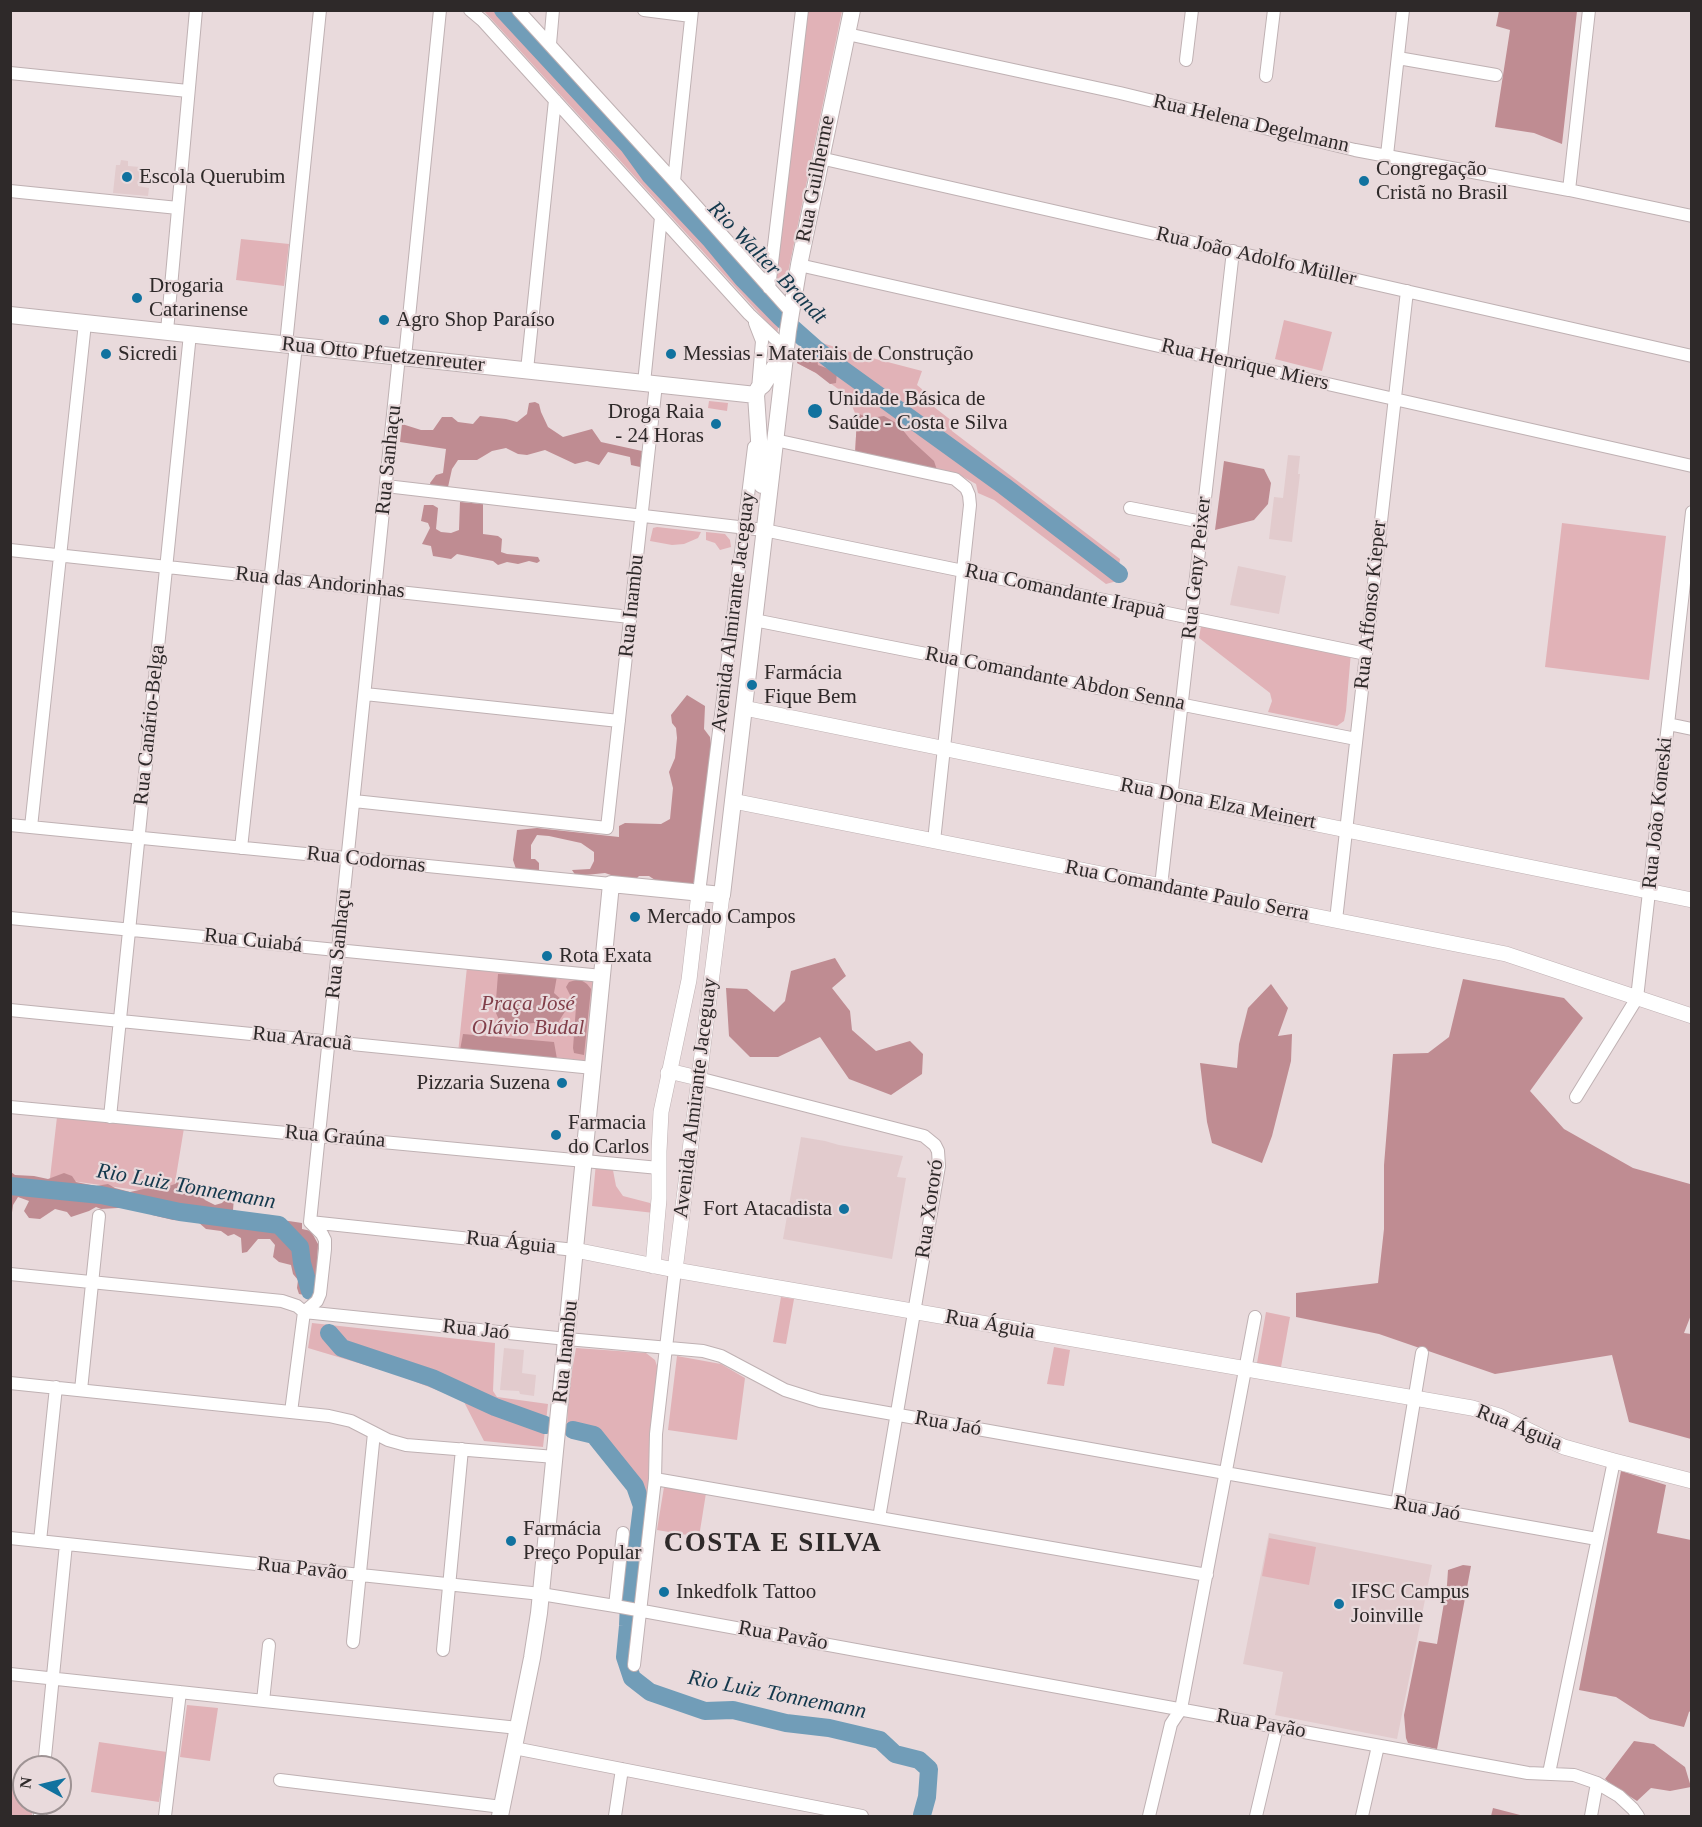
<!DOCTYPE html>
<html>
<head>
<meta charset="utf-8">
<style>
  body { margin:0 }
  #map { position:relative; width:1702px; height:1827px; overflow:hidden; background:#e9dadc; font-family:"Times New Roman",serif }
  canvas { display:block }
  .frame { position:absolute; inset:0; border:12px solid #2e2929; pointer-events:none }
  .north { position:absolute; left:12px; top:1755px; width:60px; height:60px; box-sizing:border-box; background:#e9dadc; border:2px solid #9e9394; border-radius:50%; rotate:278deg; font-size:16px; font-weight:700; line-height:24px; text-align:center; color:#2e2929 }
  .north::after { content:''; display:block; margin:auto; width:21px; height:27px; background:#11729f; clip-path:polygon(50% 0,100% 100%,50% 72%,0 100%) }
</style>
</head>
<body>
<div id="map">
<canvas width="1702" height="1827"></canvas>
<div class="frame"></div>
<div class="north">N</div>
</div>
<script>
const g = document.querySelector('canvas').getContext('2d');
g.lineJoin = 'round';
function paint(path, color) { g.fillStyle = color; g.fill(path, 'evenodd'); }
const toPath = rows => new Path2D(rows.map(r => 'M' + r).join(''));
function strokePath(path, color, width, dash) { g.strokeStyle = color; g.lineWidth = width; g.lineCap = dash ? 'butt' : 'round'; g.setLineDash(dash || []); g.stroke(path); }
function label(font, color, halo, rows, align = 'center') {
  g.font = font + ' "Times New Roman",serif'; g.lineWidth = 4.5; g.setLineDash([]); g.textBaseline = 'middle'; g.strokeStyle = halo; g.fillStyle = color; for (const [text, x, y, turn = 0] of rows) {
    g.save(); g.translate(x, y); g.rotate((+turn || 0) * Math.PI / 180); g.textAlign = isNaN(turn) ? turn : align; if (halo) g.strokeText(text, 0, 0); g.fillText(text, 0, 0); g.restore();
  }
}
paint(toPath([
  [121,160,128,161,128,166,140,167,138,186,149,188,148,196,113,193,116,165,120,165],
  [1288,455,1300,456,1298,474,1300,474,1292,542,1269,539,1274,497,1283,498],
  [1238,566,1286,576,1279,614,1230,605],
  [801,1137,825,1141,839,1145,903,1156,897,1177,906,1178,892,1259,783,1239],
  [504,1348,524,1350,522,1373,536,1375,534,1396,520,1394,519,1391,500,1390],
  [1269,1533,1432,1565,1397,1739,1275,1715,1283,1672,1243,1664]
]), '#e2cbcd');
paint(toPath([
  [484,11,508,11,783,308,777,333],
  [808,11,842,11,785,287,774,277],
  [241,239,289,244,284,286,236,280],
  [1284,320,1332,332,1322,371,1275,359],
  [800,336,857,354,922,371,917,385,935,400,934,407,952,421,952,431,1120,559,1117,581,1106,584,994,500,978,493,976,484,958,474,855,454,857,418,848,396,816,373,797,363,803,338],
  [709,401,728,403,727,411,708,408],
  [1562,523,1666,536,1649,680,1545,667],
  [657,527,701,532,698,538,684,544,672,545,650,541,653,528],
  [706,532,725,534,730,540,731,547,720,550,715,543,706,540],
  [1201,626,1351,652,1346,711,1344,721,1337,726,1268,712,1272,701,1270,693,1199,638],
  [467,967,598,980,589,1066,458,1053],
  [57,1117,184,1128,173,1195,50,1178],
  [596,1163,612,1165,616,1186,623,1196,650,1203,654,1213,592,1206],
  [781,1297,794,1299,786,1344,773,1342],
  [1266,1312,1290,1317,1281,1367,1257,1363],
  [312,1323,495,1343,493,1391,497,1397,548,1404,543,1447,484,1441,463,1400,395,1374,308,1348],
  [1054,1347,1070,1350,1064,1386,1047,1384],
  [576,1348,646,1353,655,1360,658,1369,651,1469,638,1587,635,1597,631,1601,625,1599,634,1532,639,1509,636,1495,620,1474,608,1466,598,1453,595,1446,585,1440,570,1434,567,1425,569,1388],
  [677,1356,721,1364,745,1378,737,1440,668,1430],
  [664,1487,706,1493,699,1537,657,1530],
  [1269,1538,1316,1547,1309,1585,1262,1576],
  [187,1705,218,1708,210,1761,180,1757],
  [99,1742,167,1752,159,1802,91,1792],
  [10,1787,24,1788,24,1803,33,1803,32,1816,11,1816]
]), '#e1b2b7');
paint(toPath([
  [1499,11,1577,11,1562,144,1534,133,1495,127,1510,30,1496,26],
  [803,338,815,348,818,365,837,372,836,383,830,384,816,373,797,363],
  [535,402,539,404,541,412,548,427,563,437,592,429,601,442,642,451,640,467,631,465,630,457,608,452,599,465,587,461,575,464,545,450,527,455,518,454,506,448,492,451,477,460,458,460,452,469,448,487,432,490,430,483,436,475,443,473,446,449,400,442,402,424,421,430,433,430,442,417,452,417,458,422,473,424,480,416,506,419,517,422,527,414,529,403],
  [859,414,870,418,884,416,898,424,910,439,934,461,937,470,855,454,857,418],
  [1224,461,1264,469,1271,483,1268,504,1254,520,1215,530],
  [460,502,483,504,483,534,498,536,502,539,501,552,507,554,538,557,540,561,537,563,529,561,518,564,507,562,498,565,493,561,462,555,457,554,451,559,433,556,431,546,422,544,430,528,428,523,421,521,424,505,433,505,438,508,436,529,441,532,451,533,459,530],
  [687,695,705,706,704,729,710,737,713,759,697,879,691,885,664,886,649,876,639,876,633,882,623,884,611,875,605,873,576,876,572,870,590,869,594,861,594,852,581,843,549,836,537,835,531,845,531,859,535,859,539,863,539,872,516,869,513,860,517,830,537,828,619,837,619,826,625,823,661,824,670,819,673,788,669,772,675,758,677,738,676,728,672,723,671,715],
  [835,958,846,976,832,988,850,1011,852,1030,876,1051,910,1041,923,1054,922,1074,891,1095,849,1079,820,1037,778,1057,750,1057,729,1036,726,988,747,989,774,1012,785,1001,791,971],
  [498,974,557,976,554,993,564,1002,566,1010,559,1021,556,1028,547,1025,534,1023,523,1024,499,1020,496,1013,496,1000],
  [1463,979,1564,998,1583,1018,1530,1091,1564,1129,1633,1168,1690,1184,1691,1187,1691,1315,1684,1333,1691,1334,1691,1439,1629,1422,1612,1355,1495,1374,1379,1334,1296,1317,1296,1293,1378,1283,1384,1229,1384,1165,1393,1054,1428,1053,1449,1037],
  [576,980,581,980,587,984,591,989,584,1055,574,1053,573,1048,576,1007,566,987,569,982],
  [1271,984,1288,1008,1278,1036,1292,1034,1291,1061,1272,1136,1262,1163,1212,1143,1207,1122,1200,1063,1237,1068,1239,1044,1248,1008],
  [463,1034,554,1042,557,1059,460,1050],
  [11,1172,15,1175,34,1176,48,1179,64,1173,72,1176,76,1182,96,1186,108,1184,115,1188,130,1192,162,1185,169,1186,175,1184,181,1178,189,1181,205,1200,215,1205,222,1203,230,1194,234,1198,233,1210,246,1214,271,1215,274,1217,282,1220,302,1223,302,1229,311,1231,318,1244,316,1292,313,1295,312,1281,305,1269,307,1253,300,1240,290,1233,283,1224,275,1219,256,1222,276,1226,289,1240,295,1243,298,1251,301,1275,309,1296,299,1294,297,1288,298,1280,293,1274,291,1265,279,1262,273,1257,275,1245,270,1239,258,1239,247,1252,242,1253,241,1238,234,1234,228,1236,221,1231,206,1229,198,1222,173,1220,152,1215,147,1209,134,1207,101,1209,96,1207,89,1211,71,1217,67,1212,55,1209,40,1219,29,1218,24,1211,29,1201,18,1197,13,1205,11,1220,11,1187,129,1201,113,1194,93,1191,11,1183],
  [173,1211,204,1212,239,1217,251,1221,236,1221],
  [1621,1471,1666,1485,1657,1533,1691,1540,1692,1710,1689,1712,1684,1727,1650,1719,1616,1697,1579,1690],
  [1463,1565,1471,1566,1437,1749,1408,1743,1406,1738,1404,1715,1419,1641,1437,1644,1447,1585,1448,1570],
  [1634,1741,1654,1744,1685,1767,1691,1787,1670,1791,1651,1788,1637,1801,1612,1785,1605,1779],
  [1493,1808,1524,1816,1491,1816]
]), '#bf8c92');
strokePath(toPath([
  [503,10,629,146,650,175,710,239,743,279,780,317,815,348,842,369,1004,486,1119,574],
  [10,1186,101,1195,180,1212,279,1225,300,1247,302,1263,310,1291],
  [329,1333,342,1348,432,1378,495,1407,545,1425],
  [573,1430,594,1435,635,1486,642,1506,638,1538,630,1580,628,1626,625,1657,632,1678,650,1692,705,1711,733,1710,786,1723,829,1728,880,1740,895,1754,919,1760,929,1769,927,1797,922,1815]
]), '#719db8', 18);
const minor = toPath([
  [470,10,483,21,749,314,786,349],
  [518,10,674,181,791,312],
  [644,10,691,16],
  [847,34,1120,93,1355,150,1569,190,1692,216],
  [550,44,553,10],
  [1398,58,1496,75],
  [1186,60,1192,10],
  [10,73,188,91],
  [1266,76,1274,10],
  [1387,155,1403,10],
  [820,158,1692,356],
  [674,181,692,10],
  [1569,190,1589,10],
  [10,191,178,208],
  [799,265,1692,466],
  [769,288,802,10],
  [755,323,762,341,758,389],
  [167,331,196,10],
  [286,344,320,10],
  [405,357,440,10],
  [527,370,555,100],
  [644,383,661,217],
  [775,440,955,479,966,488,969,495,970,505,934,841],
  [386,486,764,530,1366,654],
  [1130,508,1202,522],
  [10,550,630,617],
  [754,620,1356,739],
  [365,694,619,721],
  [1668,724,1692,729],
  [354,801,607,828,656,384],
  [10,825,611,884],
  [31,827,85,323],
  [241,848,296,345],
  [1161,886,1233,251],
  [699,893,754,447],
  [10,918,602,976],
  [1336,920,1407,291],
  [10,1010,593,1068],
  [698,1078,924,1136,935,1145,938,1151,939,1166,879,1518],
  [1576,1097,1637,998,1692,512],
  [10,1107,659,1168],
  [110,1117,190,334],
  [310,1222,575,1250],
  [10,1274,282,1301,297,1306,304,1312,567,1339,703,1351,721,1356,785,1390,820,1401,1597,1539],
  [10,1383,329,1416,351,1421,388,1440,406,1445,555,1457],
  [81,1390,99,1216],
  [291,1412,304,1312,317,1301,320,1294,325,1249,325,1240,322,1234,310,1222,399,356],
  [655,1479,1207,1575],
  [1397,1504,1422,1353],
  [10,1538,541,1594,621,1607,1528,1773,1574,1775,1597,1783,1619,1796,1633,1809,1638,1816],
  [40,1541,56,1387],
  [615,1606,623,1533],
  [353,1642,374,1433],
  [443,1650,462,1449],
  [634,1665,655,1479,656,1434,675,1270],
  [10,1674,518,1728],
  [263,1701,269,1645],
  [514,1748,862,1816],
  [44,1767,66,1544],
  [1549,1773,1614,1461],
  [280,1780,502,1807],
  [40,1816,41,1803],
  [165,1816,180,1692],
  [615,1816,622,1769],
  [1149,1816,1171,1724,1181,1709,1255,1317],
  [1256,1816,1277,1727],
  [1362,1816,1378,1746],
  [1591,1816,1597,1783]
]);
const tertiary = toPath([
  [744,708,1692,900],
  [733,801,1506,954,1692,1016],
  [668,1073,677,1073,698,1078],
  [575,1250,675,1270,1472,1408,1499,1416,1540,1436,1564,1447,1614,1461,1692,1481],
  [653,1266,659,1199,659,1151,661,1112,689,980,699,893],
  [675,1270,722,895]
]);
const secondary = toPath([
  [10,315,756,395],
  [762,485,756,395,758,389,763,385,782,355],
  [500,1816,532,1658,539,1613,611,884,722,895,788,331,799,265,852,10]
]);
strokePath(minor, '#bfb1b3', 14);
strokePath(tertiary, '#bfb1b3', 16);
strokePath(secondary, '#bfb1b3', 18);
strokePath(minor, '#fff', 12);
strokePath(tertiary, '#fff', 15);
strokePath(secondary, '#fff', 16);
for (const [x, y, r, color] of [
  [127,177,6,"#11729f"],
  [1364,181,6,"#11729f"],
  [137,298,6,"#11729f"],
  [384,320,6,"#11729f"],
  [106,354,6,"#11729f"],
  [671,354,6,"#11729f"],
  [815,411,8,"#11729f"],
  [716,424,6,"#11729f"],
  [752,685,6,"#11729f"],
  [635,917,6,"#11729f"],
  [547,956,6,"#11729f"],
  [562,1083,6,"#11729f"],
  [556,1135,6,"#11729f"],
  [844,1209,6,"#11729f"],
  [511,1541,6,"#11729f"],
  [664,1592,6,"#11729f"],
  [1339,1604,6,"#11729f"]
]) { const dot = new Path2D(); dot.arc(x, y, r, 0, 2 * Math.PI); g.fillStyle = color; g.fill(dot); strokePath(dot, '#e9dadc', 2); }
label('21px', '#2e2929', '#e9dadc', [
  ["Rua Helena Degelmann",1251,124,13],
  ["Rua Guilherme",816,179,-79],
  ["Rua João Adolfo Müller",1256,257,13],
  ["Rua Otto Pfuetzenreuter",383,355,6],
  ["Rua Henrique Miers",1245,365,13],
  ["Rua Sanhaçu",389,460,-84],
  ["Rua Geny Peixer",1197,568,-84],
  ["Rua das Andorinhas",320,583,6],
  ["Rua Comandante Irapuã",1065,592,12],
  ["Rua Affonso Kieper",1371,605,-84],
  ["Rua Inambu",632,606,-84],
  ["Avenida Almirante Jaceguay",734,612,-83],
  ["Rua Comandante Abdon Senna",1055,679,11],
  ["Rua Canário-Belga",150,725,-84],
  ["Rua Dona Elza Meinert",1218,804,11],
  ["Rua João Koneski",1658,813,-84],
  ["Rua Codornas",366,860,6],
  ["Rua Comandante Paulo Serra",1187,891,11],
  ["Rua Cuiabá",253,941,6],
  ["Rua Sanhaçu",339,944,-84],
  ["Rua Aracuã",302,1039,6],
  ["Avenida Almirante Jaceguay",696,1098,-83],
  ["Rua Graúna",335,1137,5],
  ["Rua Xororó",930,1209,-82],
  ["Rua Águia",511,1243,6],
  ["Rua Águia",990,1325,10],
  ["Rua Jaó",476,1330,6],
  ["Rua Inambu",566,1352,-84],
  ["Rua Jaó",948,1424,10],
  ["Rua Águia",1519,1428,22],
  ["Rua Jaó",1427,1509,10],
  ["Rua Pavão",302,1569,6],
  ["Rua Pavão",783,1636,10],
  ["Rua Pavão",1261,1724,10]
]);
label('21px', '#2e2929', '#e9dadc', [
  ["Congregação",1376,169],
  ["Cristã no Brasil",1376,193],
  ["Escola Querubim",139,177],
  ["Drogaria",149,286],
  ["Catarinense",149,310],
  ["Agro Shop Paraíso",396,320],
  ["Sicredi",118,354],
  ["Messias - Materiais de Construção",683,354],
  ["Unidade Básica de",828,399],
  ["Saúde - Costa e Silva",828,423],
  ["Droga Raia",704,412,"right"],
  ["- 24 Horas",704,436,"right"],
  ["Farmácia",764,673],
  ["Fique Bem",764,697],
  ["Mercado Campos",647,917],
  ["Rota Exata",559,956],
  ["Pizzaria Suzena",550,1083,"right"],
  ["Farmacia",568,1123],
  ["do Carlos",568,1147],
  ["Fort Atacadista",832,1209,"right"],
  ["Farmácia",523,1529],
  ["Preço Popular",523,1553],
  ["Inkedfolk Tattoo",676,1592],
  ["IFSC Campus",1351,1592],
  ["Joinville",1351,1616]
], 'left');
label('italic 21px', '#813e49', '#e9dadc', [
  ["Praça José",528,1004],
  ["Olávio Budal",528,1028]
]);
label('italic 22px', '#13384c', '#e9dadc', [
  ["Rio Walter Brandt",767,263,46],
  ["Rio Luiz Tonnemann",186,1187,10],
  ["Rio Luiz Tonnemann",777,1695,11]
]);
g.letterSpacing = '1.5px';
label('bold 27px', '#2e2929', '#e9dadc', [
  ["COSTA E SILVA",773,1544]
]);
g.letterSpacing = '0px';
</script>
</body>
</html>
